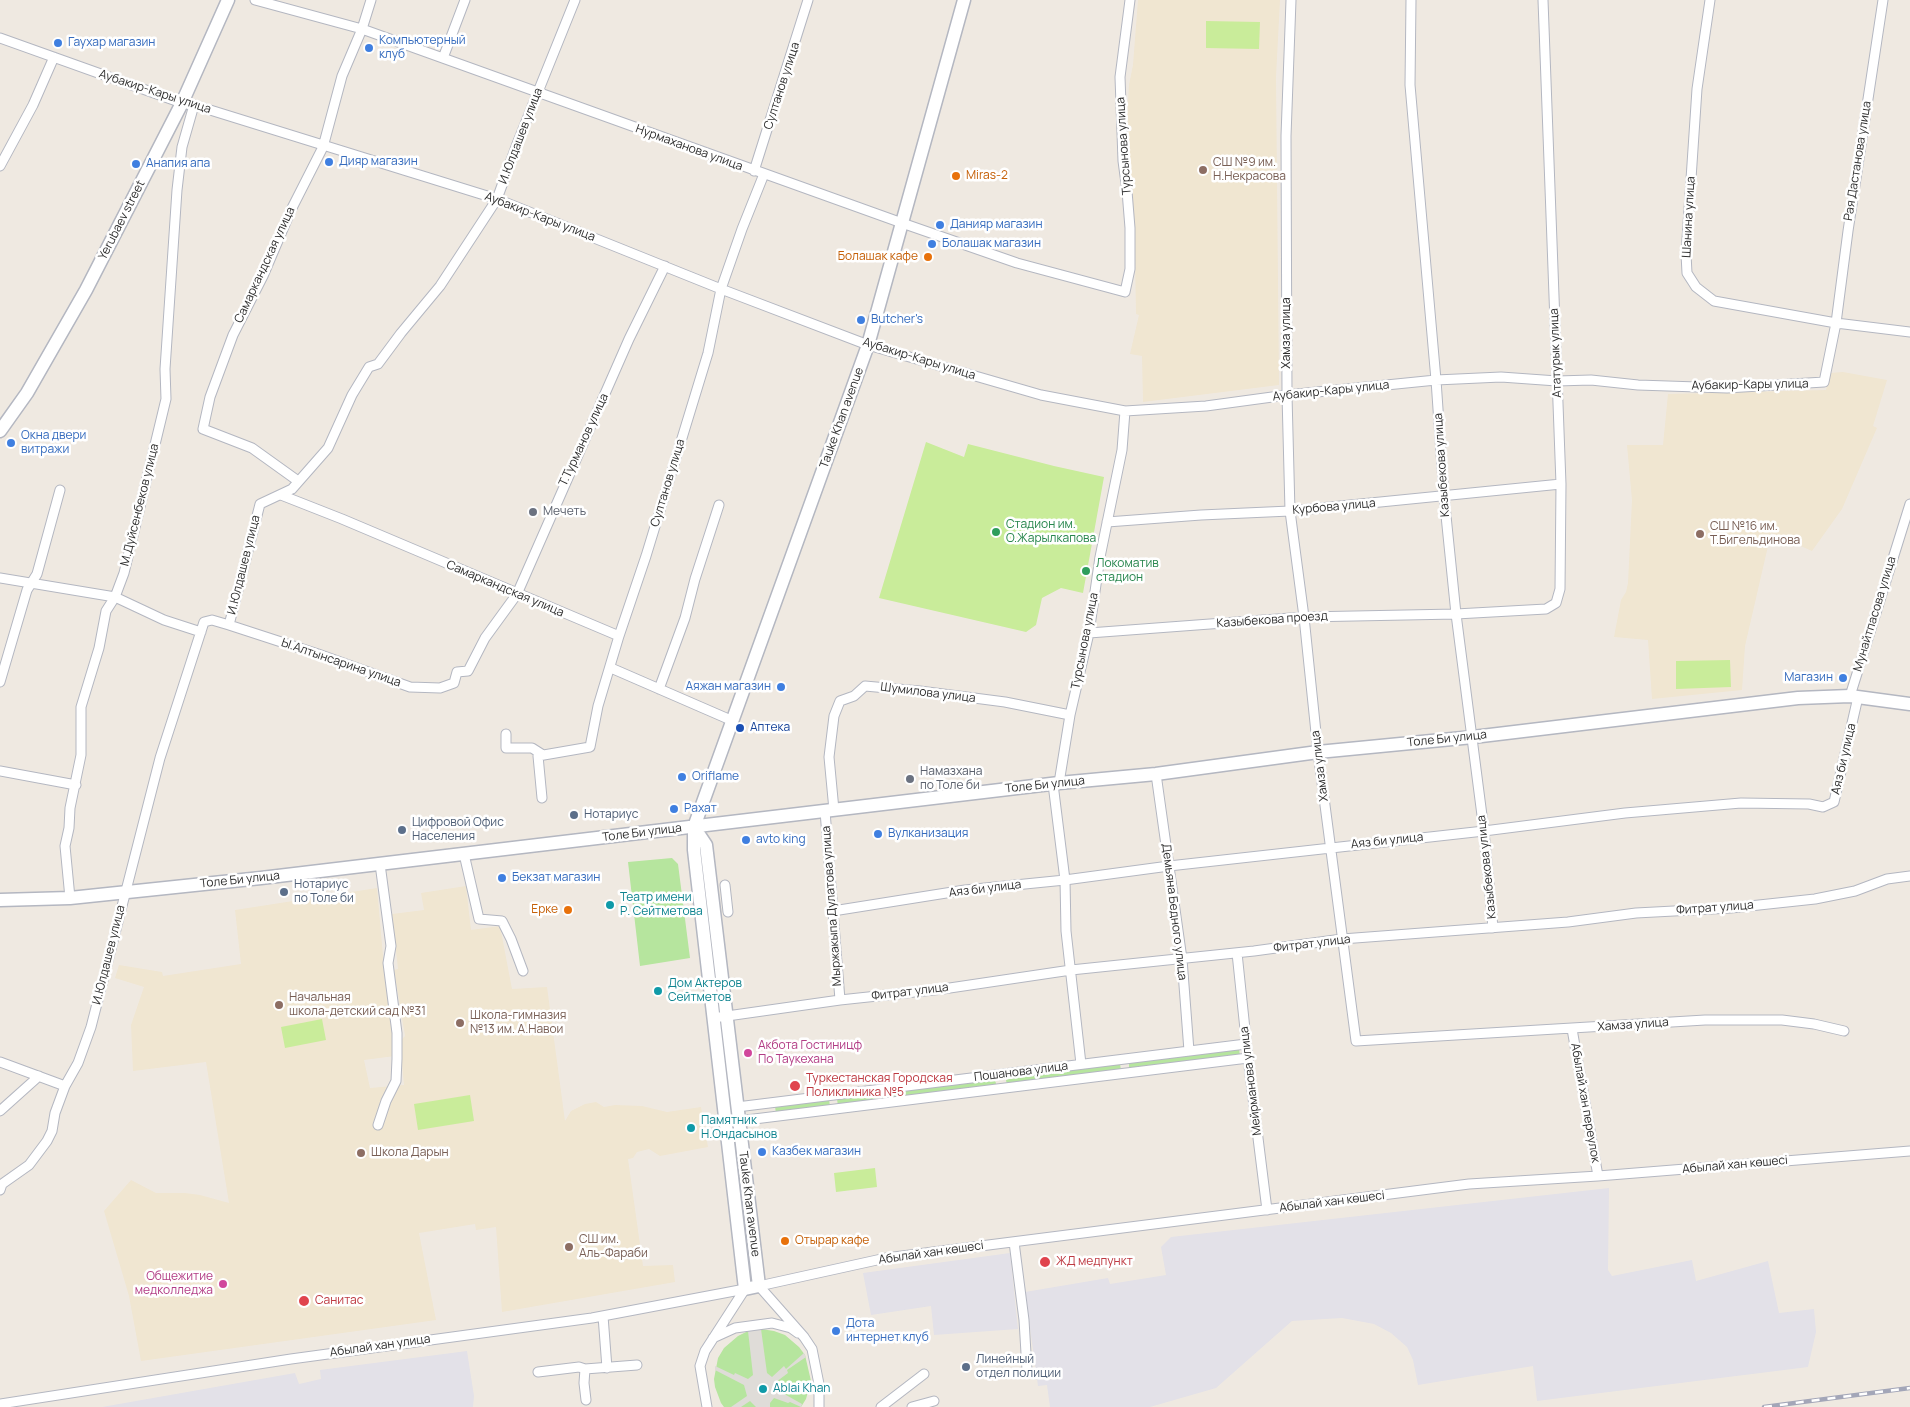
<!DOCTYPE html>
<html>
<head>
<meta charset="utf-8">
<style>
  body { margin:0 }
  canvas { display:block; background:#efe9e1 }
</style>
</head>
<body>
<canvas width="1910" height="1407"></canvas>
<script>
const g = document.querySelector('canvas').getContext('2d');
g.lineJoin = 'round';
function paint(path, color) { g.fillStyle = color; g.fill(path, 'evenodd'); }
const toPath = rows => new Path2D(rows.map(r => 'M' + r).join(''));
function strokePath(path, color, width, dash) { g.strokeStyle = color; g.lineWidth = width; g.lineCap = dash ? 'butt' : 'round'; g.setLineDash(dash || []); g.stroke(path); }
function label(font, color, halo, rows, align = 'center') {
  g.font = font + ' Manrope,sans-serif'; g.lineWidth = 5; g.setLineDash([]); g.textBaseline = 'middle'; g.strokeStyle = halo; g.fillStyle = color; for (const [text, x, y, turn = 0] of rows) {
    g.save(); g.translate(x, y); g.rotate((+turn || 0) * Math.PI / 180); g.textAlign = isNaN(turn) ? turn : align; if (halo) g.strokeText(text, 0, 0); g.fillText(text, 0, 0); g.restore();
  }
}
paint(toPath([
  [1609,1188,1608,1270,1612,1276,1692,1260,1696,1281,1768,1261,1779,1313,1814,1309,1816,1332,1808,1367,1537,1401,1533,1366,1418,1385,1413,1360,1407,1347,1391,1333,1374,1324,1342,1318,1292,1321,1216,1388,1150,1407,1050,1407,1047,1385,1038,1386,1025,1292,1108,1278,1110,1284,1166,1275,1161,1247,1171,1237],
  [1010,1253,1018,1329,934,1335,931,1306,871,1315,863,1273],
  [467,1351,474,1396,473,1407,102,1407,295,1373,299,1384,321,1379,320,1370]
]), '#e3e1e8');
paint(toPath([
  [1138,0,1280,0,1276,77,1279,385,1143,402,1142,356,1130,354,1139,315,1136,314,1135,257,1126,134,1129,85,1133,65],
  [1843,372,1887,380,1873,426,1877,428,1842,509,1812,551,1771,533,1745,646,1742,690,1652,699,1648,640,1614,637,1621,600,1626,592,1628,583,1632,500,1627,445,1663,445,1668,394,1826,390,1830,373],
  [466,886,471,930,500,926,512,989,547,987,565,1121,571,1111,585,1104,596,1102,604,1107,615,1105,642,1106,667,1112,701,1107,708,1147,660,1156,649,1149,637,1152,633,1158,628,1159,643,1266,673,1265,675,1282,502,1312,496,1227,476,1230,475,1224,419,1233,436,1320,141,1361,129,1296,104,1211,131,1180,156,1193,185,1193,200,1195,229,1203,206,1062,133,1071,131,1025,144,987,115,978,119,965,162,972,163,976,241,964,235,910,377,888,384,967,393,1028,395,1056,364,1060,370,1088,404,1085,400,1041,405,1036,394,970,398,969,392,914,424,910,421,893]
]), '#f0e6d1');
paint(toPath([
  [672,858,678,864,690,958,640,966,628,862],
  [1239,1049,1240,1056,1129,1070,1129,1062],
  [1120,1063,1121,1071,1008,1085,1006,1081,1007,1077],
  [994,1079,996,1083,995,1087,838,1106,837,1099],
  [829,1099,830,1107,776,1114,775,1106],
  [761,1329,774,1331,785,1335,799,1347,805,1355,811,1381,806,1399,801,1407,724,1407,721,1403,715,1387,714,1379,718,1358,724,1348,738,1336,748,1331]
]), '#b6e59e');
paint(toPath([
  [1206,21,1260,22,1259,49,1206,48],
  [926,442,964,457,968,444,1054,466,1104,477,1083,593,1061,588,1042,598,1036,625,1026,632,879,598],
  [1730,660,1731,687,1676,689,1676,661],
  [322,1019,326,1040,285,1048,281,1027],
  [470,1095,474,1121,418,1130,414,1104],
  [875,1168,877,1187,836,1192,834,1173]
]), '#c9ec9a');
paint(toPath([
  [761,1329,767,1373,772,1377,784,1366,786,1369,804,1353,806,1357,787,1370,788,1373,776,1382,779,1391,802,1404,801,1407,790,1402,788,1403,774,1398,770,1403,770,1407,756,1407,750,1401,741,1407,731,1407,747,1396,744,1385,715,1370,715,1366,734,1375,735,1373,748,1379,753,1375,748,1331]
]), '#dfdcd8');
const street = toPath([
  [255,0,362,29,902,223,1017,263,1125,292,1130,269,1130,228,1127,191,1123,161,1120,77,1130,0],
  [1291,0,1286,136,1287,395,1290,511,1304,617,1318,752,1356,1041,1705,1020,1782,1020,1814,1024,1844,1031],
  [1411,0,1410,85,1436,380,1444,496,1456,614,1484,831,1493,928],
  [1710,0,1697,89,1686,254,1687,273,1696,287,1714,301,1836,323,1910,332],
  [0,38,182,103,194,105,497,199,721,289,868,345,1041,395,1125,411,1206,406,1287,395,1436,380,1501,377,1557,381,1591,380,1638,385,1727,388,1824,382,1836,323,1848,231,1883,0],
  [443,58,465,0],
  [0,166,33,105,54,57],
  [754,171,808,0],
  [298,481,252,448,203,429,210,397,233,335,263,276,291,210,323,147,342,76,362,29,371,0],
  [281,495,342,519,619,636],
  [1107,522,1201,515,1290,511,1561,484],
  [0,578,115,597,164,620,201,632],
  [229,625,318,654,410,687,440,688,454,683,457,672,468,671,485,638,517,594,629,339,665,266],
  [1089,633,1304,617,1456,614,1546,609,1556,603,1560,589,1561,484,1543,0],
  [611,668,733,721],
  [0,682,27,590,37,574,60,490],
  [659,689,685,618,695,579,719,505],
  [1850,696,1910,504],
  [506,734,506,748,532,748,543,755],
  [0,771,76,785],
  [1156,774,1182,959,1189,1051],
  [1059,783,1070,715,1089,633,1100,557,1122,450,1125,411],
  [1053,784,1065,880,1066,931,1081,1064],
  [542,798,538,756,590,747,598,706,619,636,646,556,708,353,721,289,742,229,764,174],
  [834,810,829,757,834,716,840,701,854,696,865,686,920,691,1005,702,1070,715],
  [825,811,840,1000],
  [464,854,479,919,502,921,511,939,523,971],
  [725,885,728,912],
  [70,898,65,846,69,828,70,808,81,755,81,707,99,648,106,611,115,597,124,573,166,399,165,369,177,190,182,147,194,105],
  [833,911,965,890,1065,880,1169,866,1484,831,1625,813,1741,803,1809,804,1823,807,1834,802,1858,697],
  [1237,953,1248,1058,1267,1210],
  [713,1018,840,1000,943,989,1071,970,1254,951,1342,939,1568,922,1636,913,1731,908,1815,899,1855,891,1887,879,1910,876],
  [1572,1029,1598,1176],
  [0,1062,65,1086],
  [737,1107,1246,1044],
  [0,1111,39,1076],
  [738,1121,1248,1058],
  [378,1125,386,1101,396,1081,397,1059,397,1033,388,963,391,946,380,864],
  [0,1190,2,1184,29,1165,47,1141,52,1131,55,1113,65,1086,78,1063,91,1027,160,758,204,622,212,620,229,625,260,504,292,489,328,448,352,395,369,367,378,364,401,333,440,286,497,199,517,144,575,0],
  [1014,1242,1024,1320,1027,1370],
  [603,1316,607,1368],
  [713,1338,735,1328,772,1323,791,1328,798,1333],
  [538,1372,579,1367,585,1369],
  [586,1400,584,1383,585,1369,637,1365],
  [0,1404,291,1359,592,1318,745,1289],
  [707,1407,700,1366,705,1351,745,1289],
  [819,1407,819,1384,812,1349,804,1337,759,1286,886,1258,1469,1184,1598,1176,1910,1151],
  [881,1407,924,1374],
  [912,1407,934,1401]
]);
const secondary = toPath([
  [0,431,27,393,86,290,182,103,228,0],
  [694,827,706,845,759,1286,745,1289,694,850,694,827,868,345,964,0],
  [0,900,70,898,261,878,1059,783,1156,774,1318,752,1473,737,1798,698,1850,696,1910,704]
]);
strokePath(street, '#b4b7c1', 11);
strokePath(secondary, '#b4b7c1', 15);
strokePath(street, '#fff', 9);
strokePath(secondary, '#fff', 12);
const rail = toPath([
  [1764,1407,1910,1388]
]);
strokePath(rail, '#a3a6b8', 4.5);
strokePath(rail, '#fff', 2.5, [8]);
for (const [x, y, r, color] of [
  [58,43,5,"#3f7fe0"],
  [369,48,5,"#3f7fe0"],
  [329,162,5,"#3f7fe0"],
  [136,164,5,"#3f7fe0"],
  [1203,170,5,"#8d6e63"],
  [956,176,5,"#e8710a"],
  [940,225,5,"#3f7fe0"],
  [932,244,5,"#3f7fe0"],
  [928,257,5,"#e8710a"],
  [861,320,5,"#3f7fe0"],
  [11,443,5,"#3f7fe0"],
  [533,512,5,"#6b7280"],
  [996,532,5,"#2e9e5b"],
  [1700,534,5,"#8d6e63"],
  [1086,571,5,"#2e9e5b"],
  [1843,678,5,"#3f7fe0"],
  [781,687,5,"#3f7fe0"],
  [740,728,5,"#1a4fb4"],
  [682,777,5,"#3f7fe0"],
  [910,779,5,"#6b7280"],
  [674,809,5,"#3f7fe0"],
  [574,815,5,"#5c6f8a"],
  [402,830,5,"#5c6f8a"],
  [878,834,5,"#3f7fe0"],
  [746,840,5,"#3f7fe0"],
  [502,878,5,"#3f7fe0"],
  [284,892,5,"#5c6f8a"],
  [610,905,5,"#0f9aa8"],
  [568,910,5,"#e8710a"],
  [658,991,5,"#0f9aa8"],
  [279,1005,5,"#8d6e63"],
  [460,1023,5,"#8d6e63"],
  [748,1053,5,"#d1479c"],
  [795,1086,6,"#e0444e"],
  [691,1128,5,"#0f9aa8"],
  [762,1152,5,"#3f7fe0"],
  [361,1153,5,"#8d6e63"],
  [785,1241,5,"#e8710a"],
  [569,1247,5,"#8d6e63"],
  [1045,1262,6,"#e0444e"],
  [223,1284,5,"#d1479c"],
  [304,1301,6,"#e0444e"],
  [836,1331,5,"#3f7fe0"],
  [966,1367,5,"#5c6f8a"],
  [763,1389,5,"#0f9aa8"]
]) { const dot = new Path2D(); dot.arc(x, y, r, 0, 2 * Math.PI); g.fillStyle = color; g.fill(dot); strokePath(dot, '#fff', 2); }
label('12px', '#366cbe', '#fff', [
  ["Компьютерный",379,41],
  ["клуб",379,55],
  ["Гаухар магазин",68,43],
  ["Дияр магазин",339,162],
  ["Анапия апа",146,164],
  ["Данияр магазин",950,225],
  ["Болашак магазин",942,244],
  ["Butcher's",871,320],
  ["Окна двери",21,436],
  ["витражи",21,450],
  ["Магазин",1833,678,"right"],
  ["Аяжан магазин",771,687,"right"],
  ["Oriflame",692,777],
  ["Рахат",684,809],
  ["Вулканизация",888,834],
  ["avto king",756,840],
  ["Бекзат магазин",512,878],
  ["Казбек магазин",772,1152],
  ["Дота",846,1324],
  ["интернет клуб",846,1338]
], 'left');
label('12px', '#2e2e2e', '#fff', [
  ["Султанов улица",782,86,-72],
  ["Аубакир-Кары улица",155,92,18],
  ["И.Юлдашев улица",521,136,-69],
  ["Турсынова улица",1124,146,-94],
  ["Нурмаханова улица",689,148,20],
  ["Рая Дастанова улица",1858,161,-81],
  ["Аубакир-Кары улица",540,217,21],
  ["Шанина улица",1689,217,-87],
  ["Yerubaev street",122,220,-63],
  ["Самаркандская улица",265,265,-65],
  ["Хамза улица",1287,333,-90],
  ["Ататурык улица",1556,353,-92],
  ["Аубакир-Кары улица",919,359,17],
  ["Аубакир-Кары улица",1750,385,-1],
  ["Аубакир-Кары улица",1331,391,-6],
  ["Tauke Khan avenue",842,418,-70],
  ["Т.Турманов улица",584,440,-65],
  ["Казыбекова улица",1442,465,-94],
  ["Султанов улица",668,483,-73],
  ["М.Дуйсенбеков улица",140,505,-76],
  ["Курбова улица",1334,507,-5],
  ["И.Юлдашев улица",244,565,-76],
  ["Самаркандская улица",505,589,23],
  ["Мунайтпасова улица",1875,614,-73],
  ["Казыбекова проезд",1272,620,-4],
  ["Турсынова улица",1085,641,-79],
  ["Ы.Алтынсарина улица",341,663,19],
  ["Шумилова улица",928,693,7],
  ["Толе Би улица",1447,739,-6],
  ["Аяз би улица",1844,759,-77],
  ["Хамза улица",1320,766,-97],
  ["Толе Би улица",1045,785,-6],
  ["Толе Би улица",642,833,-7],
  ["Аяз би улица",1387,841,-6],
  ["Казыбекова улица",1487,867,-96],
  ["Толе Би улица",240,880,-6],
  ["Аяз би улица",985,889,-7],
  ["Мыржакыпа Дулатова улица",832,906,-94],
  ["Фитрат улица",1715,908,-4],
  ["Демьяна Бедного улица",1174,912,83],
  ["Фитрат улица",1312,944,-7],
  ["И.Юлдашев улица",109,955,-76],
  ["Фитрат улица",910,992,-7],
  ["Хамза улица",1633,1025,-4],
  ["Пошанова улица",1021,1072,-7],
  ["Мейрманова улица",1251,1081,-97],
  ["Абылай хан переулок",1585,1103,80],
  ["Абылай хан көшесі",1735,1165,-5],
  ["Абылай хан көшесі",1332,1202,-7],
  ["Tauke Khan avenue",749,1204,83],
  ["Абылай хан көшесі",931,1253,-8],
  ["Абылай хан улица",380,1346,-8]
]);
label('12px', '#785e54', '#fff', [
  ["СШ №9 им.",1213,163],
  ["Н.Некрасова",1213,177],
  ["СШ №16 им.",1710,527],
  ["Т.Бигельдинова",1710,541],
  ["Начальная",289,998],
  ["школа-детский сад №31",289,1012],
  ["Школа-гимназия",470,1016],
  ["№13 им. А.Навои",470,1030],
  ["Школа Дарын",371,1153],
  ["СШ им.",579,1240],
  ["Аль-Фараби",579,1254]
], 'left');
label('12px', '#c56008', '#fff', [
  ["Miras-2",966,176],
  ["Болашак кафе",918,257,"right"],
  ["Ерке",558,910,"right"],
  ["Отырар кафе",795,1241]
], 'left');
label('12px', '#5b616d', '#fff', [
  ["Мечеть",543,512],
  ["Намазхана",920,772],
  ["по Толе би",920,786]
], 'left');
label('12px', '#27864d', '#fff', [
  ["Стадион им.",1006,525],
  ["О.Жарылкапова",1006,539],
  ["Локоматив",1096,564],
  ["стадион",1096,578]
], 'left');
label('12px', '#164399', '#fff', [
  ["Аптека",750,728]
], 'left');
label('12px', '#4e5e75', '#fff', [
  ["Нотариус",584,815],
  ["Цифровой Офис",412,823],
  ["Населения",412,837],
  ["Нотариус",294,885],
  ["по Толе би",294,899],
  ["Линейный",976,1360],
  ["отдел полиции",976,1374]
], 'left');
label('12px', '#0d838f', '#fff', [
  ["Театр имени",620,898],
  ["Р. Сейтметова",620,912],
  ["Дом Актеров",668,984],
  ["Сейтметов",668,998],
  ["Памятник",701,1121],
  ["Н.Ондасынов",701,1135],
  ["Ablai Khan",773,1389]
], 'left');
label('12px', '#b23c85', '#fff', [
  ["Акбота Гостиницф",758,1046],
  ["По Таукехана",758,1060],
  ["Общежитие",213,1277,"right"],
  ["медколледжа",213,1291,"right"]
], 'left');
label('12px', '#be3a42', '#fff', [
  ["Туркестанская Городская",806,1079],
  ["Поликлиника №5",806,1093],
  ["ЖД медпункт",1056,1262],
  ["Санитас",315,1301]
], 'left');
</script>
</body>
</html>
